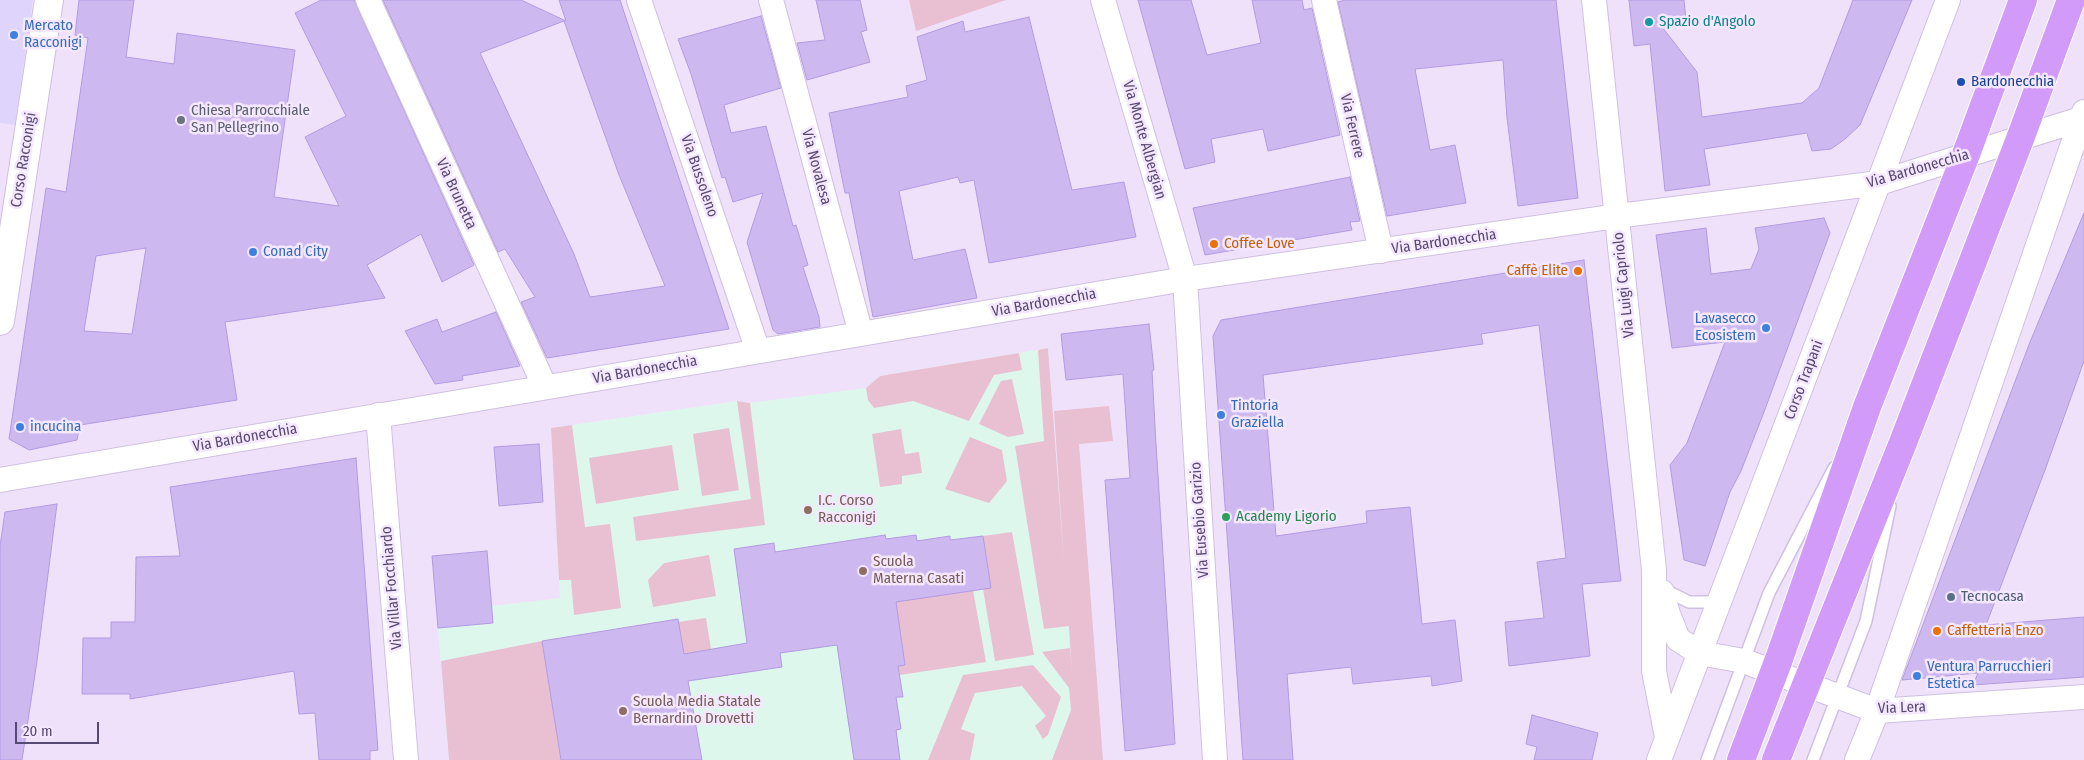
<!DOCTYPE html>
<html>
<head>
<meta charset="utf-8">
<style>
  body { margin:0 }
  #map { position:relative; width:2084px; height:760px; overflow:hidden; background:#f0e1fb; font-family:"Fira Sans Condensed",sans-serif }
  canvas { display:block }
  .scale { position:absolute; left:15px; top:722px; width:84px; height:22px; box-sizing:border-box; border:2px solid #564972; border-top:0; padding-left:6px; font-size:15px; line-height:18px; white-space:nowrap; color:#564972; -webkit-text-stroke:4px #f4e7ff; paint-order:stroke }
</style>
</head>
<body>
<div id="map">
<canvas width="2084" height="760"></canvas>
<div class="scale">20 m</div>
</div>
<script>
const g = document.querySelector('canvas').getContext('2d');
g.lineJoin = 'round';
function paint(path, color) { g.fillStyle = color; g.fill(path, 'evenodd'); }
const toPath = rows => new Path2D(rows.map(r => 'M' + r).join(''));
function strokePath(path, color, width, dash) { g.strokeStyle = color; g.lineWidth = width; g.lineCap = dash ? 'butt' : 'round'; g.setLineDash(dash || []); g.stroke(path); }
function label(font, color, halo, rows, align = 'center') {
  g.font = font + ' "Fira Sans Condensed",sans-serif'; g.lineWidth = 5; g.setLineDash([]); g.textBaseline = 'middle'; g.strokeStyle = halo; g.fillStyle = color; for (const [text, x, y, turn = 0] of rows) {
    g.save(); g.translate(x, y); g.rotate((+turn || 0) * Math.PI / 180); g.textAlign = isNaN(turn) ? turn : align; if (halo) g.strokeText(text, 0, 0); g.fillText(text, 0, 0); g.restore();
  }
}
paint(toPath([
  [0,0,33,0,15,125,0,123]
]), '#dfd5fc');
paint(toPath([
  [1048,348,1078,760,449,760,438,628,492,623,492,606,560,598,551,428,737,401,750,403,866,388,880,376]
]), '#def7ed');
paint(toPath([
  [909,0,1006,0,916,31],
  [1048,348,1064,562,1054,411,1109,406,1113,441,1079,444,1103,760,1052,760,1071,710,1069,688,1042,652,1070,648,1072,672,1069,626,1044,629,1015,446,1044,441,1038,350],
  [1019,353,1022,370,994,375,969,421,913,401,874,408,868,400,866,388,880,376],
  [1012,379,1024,434,1008,437,979,424,1001,381],
  [737,401,750,403,765,525,636,541,633,517,751,499],
  [572,425,585,527,610,524,621,608,574,615,571,580,559,580,551,428],
  [729,428,739,490,702,496,693,434],
  [901,429,905,454,919,452,922,473,902,476,902,484,880,487,872,434],
  [970,437,1002,450,1007,481,989,503,945,489],
  [672,445,679,490,596,504,589,458],
  [1012,532,1034,655,995,661,983,589,991,587,983,536],
  [709,555,716,596,653,607,648,580,664,563],
  [973,590,986,662,900,675,898,666,905,665,901,637,884,603],
  [706,618,711,649,684,654,678,622],
  [542,641,561,760,449,760,441,661],
  [1033,665,1061,697,1048,735,1043,739,1035,726,1046,716,1022,686,975,693,961,729,975,734,970,760,928,760,963,675]
]), '#e8c0d2');
const building = toPath([
  [79,0,134,0,126,57,174,64,177,33,295,50,274,197,339,206,305,137,346,116,295,13,321,0,354,0,474,265,442,282,421,234,367,265,385,298,225,322,237,400,80,425,77,440,29,450,9,439,46,188,66,192,88,38,75,35,79,0],
  [146,248,132,334,84,331,96,256,146,248],
  [383,0,521,0,566,21,559,0,620,0,729,329,547,358,521,302,535,297,505,249,498,252,383,0],
  [564,21,619,175,665,286,590,297,574,254,480,53,564,21],
  [816,0,860,0,867,30,861,32,870,62,807,80,797,43,825,40,816,0],
  [1138,0,1191,0,1207,55,1261,43,1252,0,1302,0,1304,10,1312,8,1340,135,1268,151,1263,129,1211,139,1215,162,1185,169,1138,0],
  [1345,0,1556,0,1578,198,1518,206,1507,118,1503,60,1415,69,1430,150,1455,145,1466,203,1387,216,1338,2,1345,0],
  [1629,0,1684,0,1686,20,1659,23,1697,72,1702,117,1802,103,1819,88,1853,0,1912,0,1860,125,1845,139,1831,149,1812,151,1807,133,1704,149,1710,185,1665,191,1650,44,1634,46,1629,0],
  [761,16,781,88,724,105,731,133,766,126,793,226,796,225,808,265,803,267,819,317,820,327,778,334,773,330,747,242,763,193,733,202,725,177,722,178,691,74,678,39,761,16],
  [1029,17,1072,190,1124,182,1136,237,989,263,974,180,960,183,958,177,899,191,913,260,965,249,977,298,873,317,849,193,845,193,829,113,908,97,906,86,927,80,917,37,963,21,965,32,1029,17],
  [1350,177,1360,221,1350,222,1352,230,1205,255,1193,208,1350,177],
  [2084,213,2084,361,2045,470,1986,625,2084,617,2084,677,1973,685,1978,673,1902,680,2030,342,2084,213],
  [1824,218,1830,233,1764,412,1741,471,1730,492,1705,566,1684,560,1670,465,1687,443,1725,342,1672,348,1656,235,1706,228,1711,274,1751,269,1759,249,1755,228,1824,218],
  [1584,260,1621,581,1582,584,1590,656,1509,666,1505,622,1544,618,1537,562,1566,558,1539,325,1481,334,1483,344,1263,375,1276,536,1367,523,1366,511,1410,507,1422,624,1455,620,1462,681,1432,686,1431,676,1353,684,1351,667,1287,674,1293,760,1243,760,1213,336,1221,320,1584,260],
  [496,312,520,366,462,376,463,380,435,384,405,331,437,319,442,332,496,312],
  [1149,324,1154,370,1152,371,1156,444,1175,744,1125,751,1105,480,1130,478,1123,374,1066,380,1061,334,1149,324],
  [539,444,543,502,499,506,494,447,539,444],
  [356,458,378,750,370,751,370,760,319,760,315,713,299,714,294,671,130,699,130,694,82,694,83,638,111,638,111,622,135,622,136,557,180,556,170,487,356,458],
  [57,504,37,661,22,760,0,760,0,546,5,512,57,504],
  [885,535,886,539,916,535,917,541,950,536,950,540,983,536,991,588,896,602,905,665,898,666,903,697,896,697,901,729,896,730,900,760,854,760,837,645,780,653,782,667,688,681,702,760,561,760,542,641,678,619,684,654,747,643,734,549,774,543,775,552,885,535],
  [487,551,493,623,438,628,432,556,487,551],
  [1532,715,1598,733,1592,760,1534,760,1537,747,1526,744,1532,715]
]);
paint(building, '#cdb9f0');
strokePath(building, '#b39ae2', 1);
const lane = toPath([
  [1663,589,1689,602,1718,602],
  [1707,760,1769,593,1834,468],
  [1813,760,1866,621,1890,506]
]);
const street = toPath([
  [368,0,545,387],
  [639,0,758,351],
  [771,0,861,334],
  [1103,0,1185,279,1215,760],
  [1324,0,1381,251],
  [1594,0,1654,570,1654,671,1667,737],
  [378,415,406,760],
  [0,480,1185,279,1617,216,1879,183,2084,118],
  [1662,592,1668,614,1678,639,1699,653,1744,661,1877,711,2084,697],
  [1659,760,1948,0],
  [1857,760,1877,711,2084,112]
]);
const secondary = toPath([
  [0,321,49,0]
]);
const primary = toPath([
  [1741,760,1779,659,1867,407,1965,157,2023,0],
  [1776,760,1904,440,2020,139,2071,0]
]);
strokePath(lane, '#cfc0e1', 14);
strokePath(street, '#cfc0e1', 26);
strokePath(secondary, '#cfbde6', 30);
strokePath(primary, '#fff', 30);
strokePath(lane, '#fff', 11);
strokePath(street, '#fff', 24);
strokePath(secondary, '#fff', 28);
strokePath(primary, '#d29af9', 28);
for (const [x, y, r, color] of [
  [1649,22,5,"#0f9aa8"],
  [14,35,5,"#3f7fe0"],
  [1961,82,5,"#1a4fb4"],
  [181,120,5,"#6b7280"],
  [1214,244,5,"#e8710a"],
  [253,252,5,"#3f7fe0"],
  [1578,271,5,"#e8710a"],
  [1766,328,5,"#3f7fe0"],
  [1221,415,5,"#3f7fe0"],
  [20,427,5,"#3f7fe0"],
  [808,510,5,"#8d6e63"],
  [1226,517,5,"#2e9e5b"],
  [863,571,5,"#8d6e63"],
  [1951,597,5,"#5c6f8a"],
  [1937,631,5,"#e8710a"],
  [1917,676,5,"#3f7fe0"],
  [623,711,5,"#8d6e63"]
]) { const dot = new Path2D(); dot.arc(x, y, r, 0, 2 * Math.PI); g.fillStyle = color; g.fill(dot); strokePath(dot, '#f4e7ff', 2); }
label('15px', '#0d838f', '#f4e7ff', [
  ["Spazio d'Angolo",1659,22]
], 'left');
label('15px', '#366cbe', '#f4e7ff', [
  ["Mercato",24,26],
  ["Racconigi",24,43],
  ["Conad City",263,252],
  ["Lavasecco",1756,319,"right"],
  ["Ecosistem",1756,336,"right"],
  ["Tintoria",1231,406],
  ["Graziella",1231,423],
  ["incucina",30,427],
  ["Ventura Parrucchieri",1927,667],
  ["Estetica",1927,684]
], 'left');
label('15px', '#164399', '#f4e7ff', [
  ["Bardonecchia",1971,82]
], 'left');
label('15px', '#5b616d', '#f4e7ff', [
  ["Chiesa Parrocchiale",191,111],
  ["San Pellegrino",191,128]
], 'left');
label('15px', '#564972', '#f4e7ff', [
  ["Via Ferrere",1352,126,77],
  ["Via Monte Albergian",1144,140,74],
  ["Corso Racconigi",24,160,-81],
  ["Via Novalesa",816,167,75],
  ["Via Bardonecchia",1918,169,-16],
  ["Via Bussoleno",699,176,71],
  ["Via Brunetta",456,194,65],
  ["Via Bardonecchia",1444,242,-8],
  ["Via Luigi Capriolo",1624,285,-96],
  ["Via Bardonecchia",1044,303,-10],
  ["Via Bardonecchia",645,370,-10],
  ["Corso Trapani",1804,380,-69],
  ["Via Bardonecchia",245,438,-10],
  ["Via Eusebio Garizio",1200,520,-94],
  ["Via Villar Focchiardo",392,588,-95],
  ["Via Lera",1902,708,-2]
]);
label('15px', '#c56008', '#f4e7ff', [
  ["Coffee Love",1224,244],
  ["Caffè Elite",1568,271,"right"],
  ["Caffetteria Enzo",1947,631]
], 'left');
label('15px', '#785e54', '#f4e7ff', [
  ["I.C. Corso",818,501],
  ["Racconigi",818,518],
  ["Scuola",873,562],
  ["Materna Casati",873,579],
  ["Scuola Media Statale",633,702],
  ["Bernardino Drovetti",633,719]
], 'left');
label('15px', '#27864d', '#f4e7ff', [
  ["Academy Ligorio",1236,517]
], 'left');
label('15px', '#4e5e75', '#f4e7ff', [
  ["Tecnocasa",1961,597]
], 'left');
</script>
</body>
</html>
